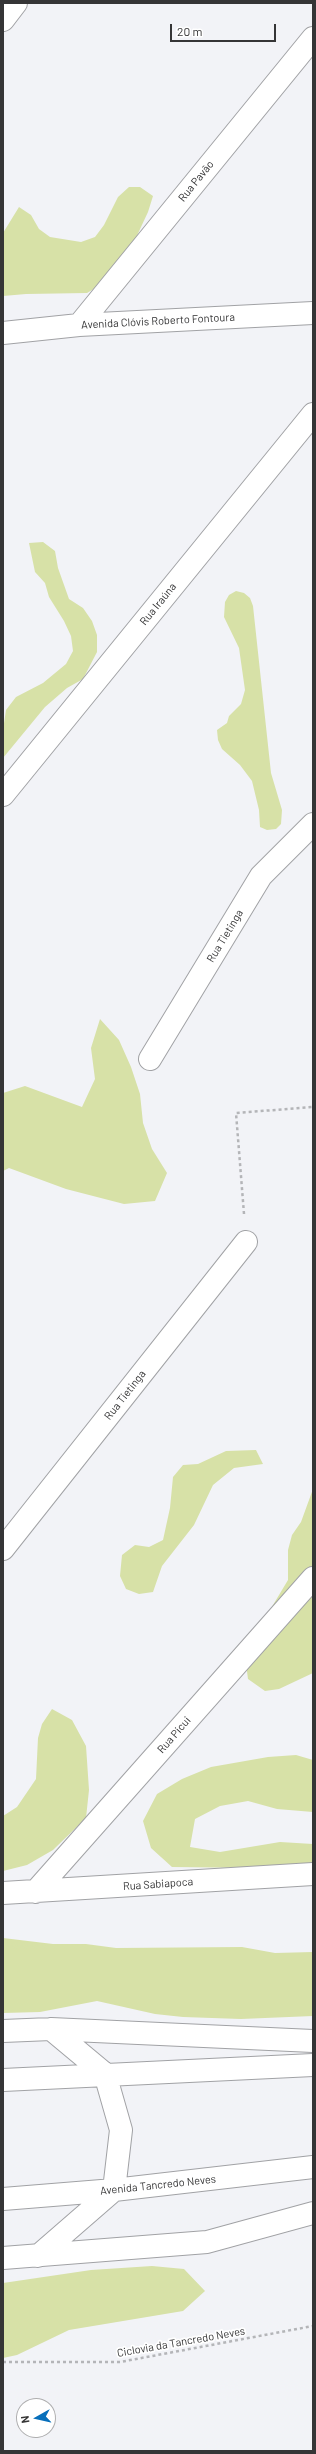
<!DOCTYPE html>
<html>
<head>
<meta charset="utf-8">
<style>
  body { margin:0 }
  #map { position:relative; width:316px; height:2454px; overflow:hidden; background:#f2f3f7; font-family:Barlow,sans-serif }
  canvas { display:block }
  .frame { position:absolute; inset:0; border:4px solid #353536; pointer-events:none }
  .north { position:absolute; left:16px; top:2398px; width:40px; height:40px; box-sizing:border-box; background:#fff; border:1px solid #aeaeaf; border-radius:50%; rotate:262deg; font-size:11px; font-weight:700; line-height:16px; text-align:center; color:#353536 }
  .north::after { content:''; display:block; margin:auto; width:14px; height:18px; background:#076fbb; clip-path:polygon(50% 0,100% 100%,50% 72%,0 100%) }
  .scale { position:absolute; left:170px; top:24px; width:106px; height:18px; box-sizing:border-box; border:2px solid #353536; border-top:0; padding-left:5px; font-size:12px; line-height:14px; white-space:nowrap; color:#353536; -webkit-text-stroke:3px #fff; paint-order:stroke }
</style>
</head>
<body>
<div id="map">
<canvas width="316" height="2454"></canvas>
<div class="frame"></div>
<div class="north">N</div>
<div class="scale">20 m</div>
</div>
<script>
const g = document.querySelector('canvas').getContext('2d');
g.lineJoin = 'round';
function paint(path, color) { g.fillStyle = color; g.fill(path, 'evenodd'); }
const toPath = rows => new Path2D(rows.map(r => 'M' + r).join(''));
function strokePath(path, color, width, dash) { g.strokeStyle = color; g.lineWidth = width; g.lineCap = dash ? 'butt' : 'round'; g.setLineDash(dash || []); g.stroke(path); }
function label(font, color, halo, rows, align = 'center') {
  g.font = font + ' Barlow,sans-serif'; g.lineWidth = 3.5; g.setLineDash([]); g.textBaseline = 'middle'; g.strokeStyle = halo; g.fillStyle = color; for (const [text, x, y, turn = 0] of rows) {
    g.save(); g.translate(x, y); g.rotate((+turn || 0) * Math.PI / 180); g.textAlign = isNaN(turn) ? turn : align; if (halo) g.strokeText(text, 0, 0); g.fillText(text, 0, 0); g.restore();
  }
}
paint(toPath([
  [129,187,140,187,153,196,148,212,134,242,97,287,87,293,26,294,3,296,3,233,19,207,31,215,39,229,50,237,81,242,95,237,104,225,118,197],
  [43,542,55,551,58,568,69,599,83,608,92,621,97,635,97,652,83,679,67,688,45,707,3,758,3,730,6,710,16,697,43,683,66,664,73,651,71,636,64,621,49,597,45,583,35,572,29,543],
  [236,591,244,593,250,598,253,606,271,773,282,810,281,824,276,829,267,830,260,827,259,810,252,781,240,765,222,749,218,740,217,730,227,723,229,716,241,704,245,690,239,648,224,617,225,602,229,595],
  [100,1019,119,1040,131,1067,140,1094,143,1123,152,1149,167,1173,155,1201,124,1204,66,1189,9,1168,3,1171,3,1093,25,1086,82,1107,95,1079,91,1048],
  [256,1450,263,1464,234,1468,213,1485,194,1525,162,1566,153,1592,139,1594,126,1589,120,1576,122,1555,135,1545,149,1547,163,1540,170,1508,173,1477,183,1465,198,1464,226,1451],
  [313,1489,313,1673,279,1689,265,1691,248,1679,246,1664,264,1620,288,1580,288,1550,292,1535,301,1522],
  [52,1709,72,1720,86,1746,89,1790,86,1818,53,1850,27,1865,3,1871,3,1816,17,1807,36,1779,38,1738,42,1724],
  [296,1755,313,1760,313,1812,277,1809,248,1801,220,1806,195,1819,190,1847,220,1852,280,1842,313,1844,313,1864,286,1864,259,1868,172,1867,151,1848,143,1821,157,1794,182,1779,211,1767,268,1757],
  [3,1938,53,1944,86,1944,116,1948,242,1947,275,1953,313,1952,313,2016,241,2019,183,2017,155,2014,97,2001,40,2012,3,2013],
  [152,2266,184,2269,205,2291,183,2311,69,2330,17,2355,3,2358,3,2283,91,2270]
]), '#d7e1a7');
const minor = toPath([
  [3,20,16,3],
  [79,325,313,38],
  [3,333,79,325,313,313],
  [3,795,313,414],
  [150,1059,261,876,313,824],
  [3,1549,246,1242],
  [35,1892,313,1578],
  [3,1893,313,1874]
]);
const major = toPath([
  [3,2031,51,2029,313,2041],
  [3,2080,313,2065],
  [3,2199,114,2190,313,2167],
  [38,2256,114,2190,121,2130,105,2074,51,2029],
  [3,2258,207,2242,313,2213]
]);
strokePath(minor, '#a1a2a5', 24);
strokePath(major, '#a1a2a5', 24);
strokePath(toPath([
  [244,1214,236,1113,313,1107],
  [3,2362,120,2362,313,2326]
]), '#b4b5b8', 2.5, [3, 3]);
strokePath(minor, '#fff', 22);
strokePath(major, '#fff', 22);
label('11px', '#353536', '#fff', [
  ["Rua Pavão",196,181,-51],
  ["Avenida Clóvis Roberto Fontoura",158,321,-3],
  ["Rua Iraúna",158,604,-51],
  ["Rua Tietinga",225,936,-59],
  ["Rua Tietinga",125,1395,-52],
  ["Rua Picui",174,1735,-49],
  ["Rua Sabiapoca",158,1884,-4],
  ["Avenida Tancredo Neves",158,2185,-6],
  ["Ciclovia da Tancredo Neves",181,2342,-10]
]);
</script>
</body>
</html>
